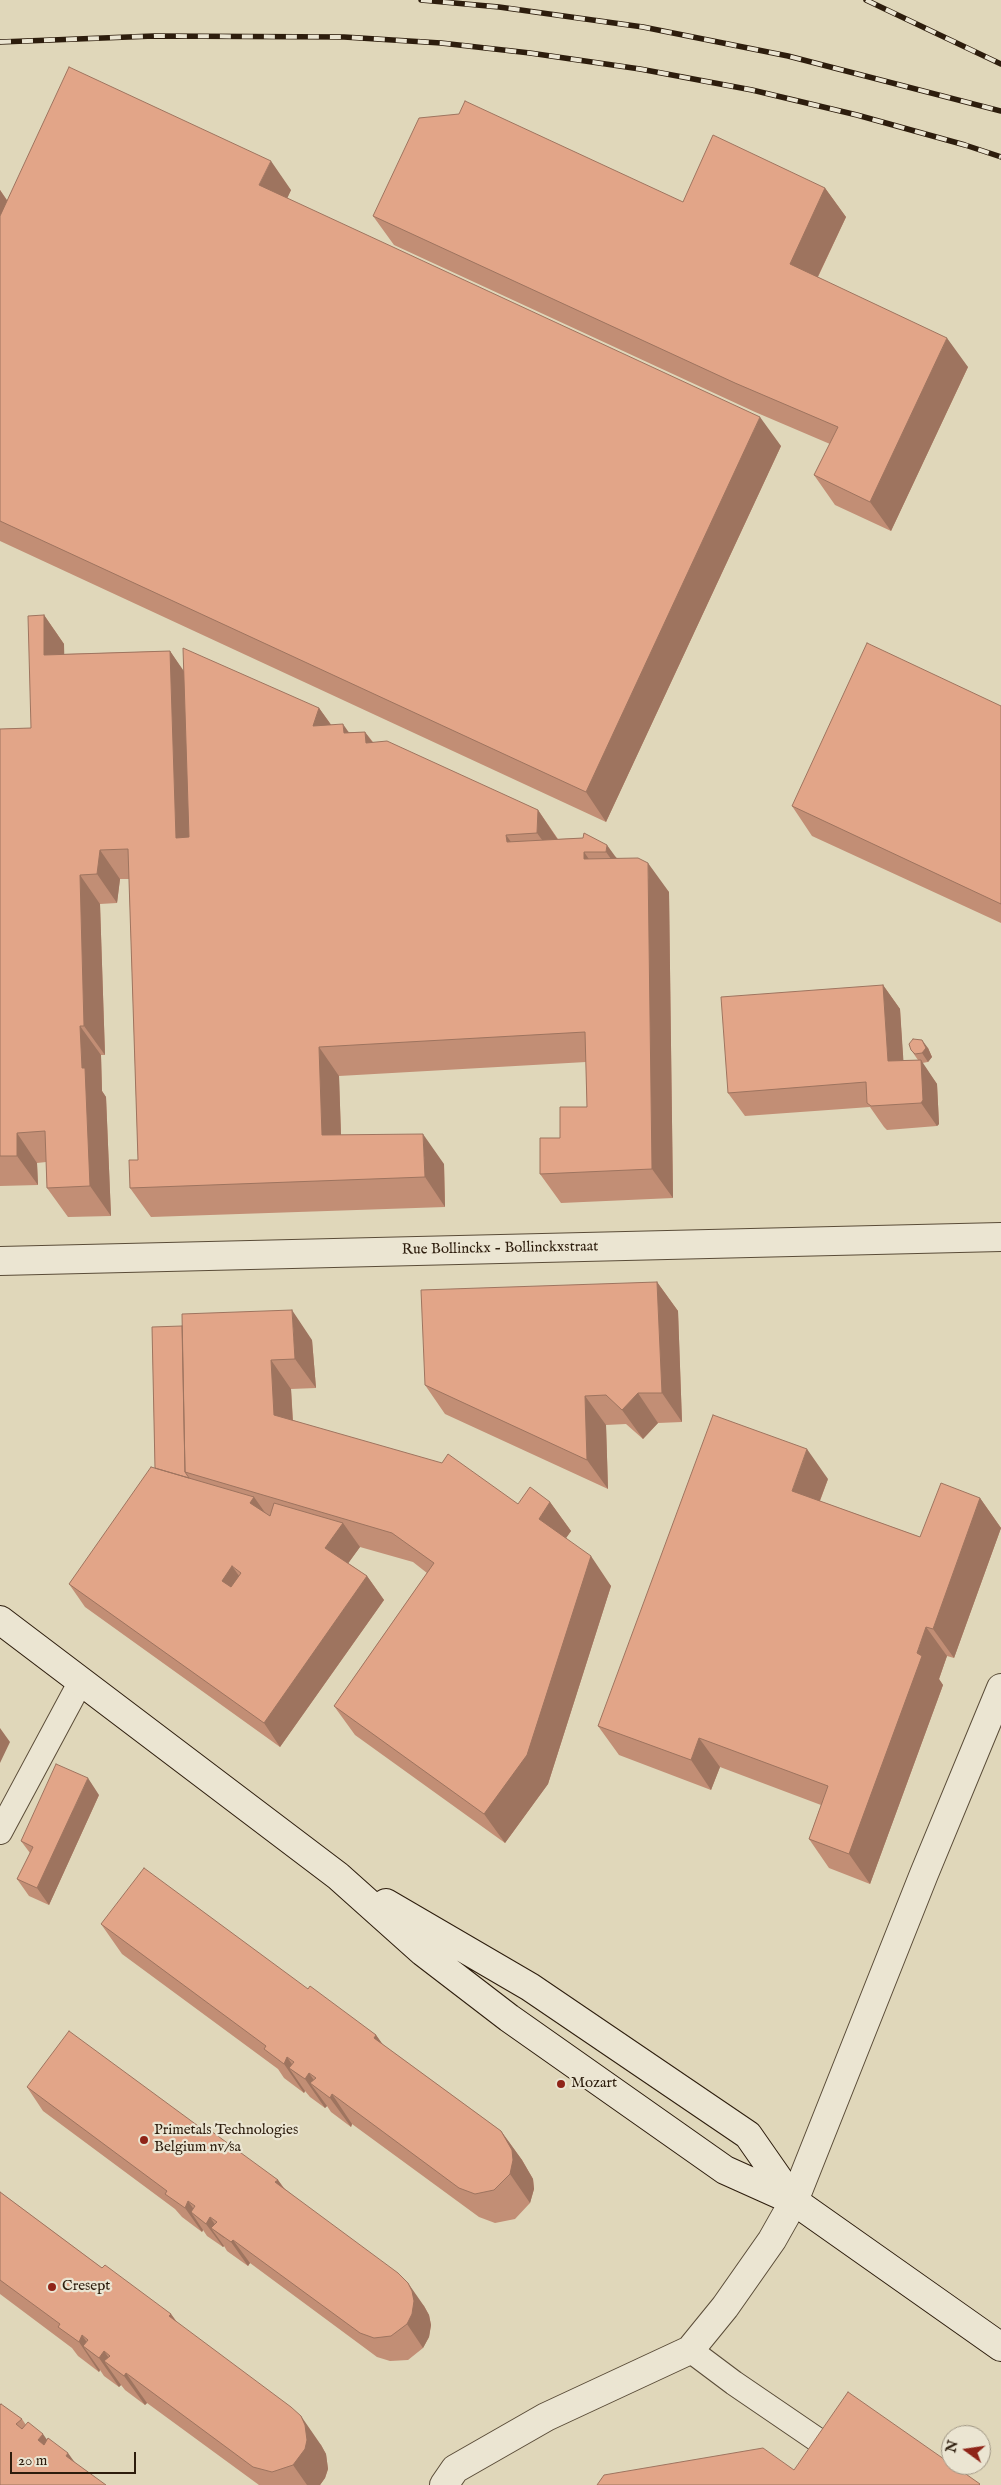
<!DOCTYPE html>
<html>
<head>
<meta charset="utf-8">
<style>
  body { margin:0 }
  #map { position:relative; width:1001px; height:2485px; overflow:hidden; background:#e0d7ba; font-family:"IM FELL English",serif }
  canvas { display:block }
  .north { position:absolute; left:941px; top:2425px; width:50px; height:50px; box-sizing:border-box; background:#ebe5d2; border:1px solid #9f9583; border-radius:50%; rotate:284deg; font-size:14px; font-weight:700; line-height:20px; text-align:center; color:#2d1d0d }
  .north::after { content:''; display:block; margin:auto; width:18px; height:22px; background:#8f2418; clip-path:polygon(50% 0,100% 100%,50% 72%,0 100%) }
  .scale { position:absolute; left:10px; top:2452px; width:126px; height:22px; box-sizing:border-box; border:2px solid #2d1d0d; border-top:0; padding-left:6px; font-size:15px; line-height:18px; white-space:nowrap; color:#2d1d0d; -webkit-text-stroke:4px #ebe5d2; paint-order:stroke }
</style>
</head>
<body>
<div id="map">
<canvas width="1001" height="2485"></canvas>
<div class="north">N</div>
<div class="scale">20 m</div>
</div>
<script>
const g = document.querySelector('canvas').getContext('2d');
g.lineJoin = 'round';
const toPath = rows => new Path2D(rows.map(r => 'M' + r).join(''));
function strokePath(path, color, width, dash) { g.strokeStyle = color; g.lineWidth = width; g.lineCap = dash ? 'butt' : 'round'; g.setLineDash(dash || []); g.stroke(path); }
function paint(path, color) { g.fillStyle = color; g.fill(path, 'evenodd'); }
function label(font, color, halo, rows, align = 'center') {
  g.font = font + ' "IM FELL English",serif'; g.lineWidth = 4.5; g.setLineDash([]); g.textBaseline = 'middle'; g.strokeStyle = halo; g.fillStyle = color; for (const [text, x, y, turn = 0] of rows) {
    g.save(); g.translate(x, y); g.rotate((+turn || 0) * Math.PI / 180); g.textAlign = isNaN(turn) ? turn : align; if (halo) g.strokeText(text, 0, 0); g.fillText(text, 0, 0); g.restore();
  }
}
const lane = toPath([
  [0,1832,81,1681],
  [690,2350,734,2383,819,2441]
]);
const street = toPath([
  [0,1261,1001,1237],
  [444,2485,455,2469,546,2417,690,2350,725,2307,772,2240,794,2201,924,1874,1001,1688]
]);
const secondary = toPath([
  [0,1620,338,1876,423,1952,509,2018,725,2170,794,2201,1001,2347],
  [386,1903,530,1987,748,2135,794,2201]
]);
strokePath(lane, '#5a4c38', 26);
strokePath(street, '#5a4c38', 30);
strokePath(secondary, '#2d1d0d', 30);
strokePath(lane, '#ebe5d2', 24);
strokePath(street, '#ebe5d2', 28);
strokePath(secondary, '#ebe5d2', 28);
const rail = toPath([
  [421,0,499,7,643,27,788,56,1001,111],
  [866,0,1001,64],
  [0,42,154,36,344,37,441,43,530,53,640,69,752,90,857,115,965,145,1001,157]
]);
strokePath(rail, '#2d1d0d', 5.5);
strokePath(rail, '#ebe5d2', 4, [11]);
paint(toPath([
  [825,188,846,217,818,277,968,367,891,531,835,505,814,475,830,444,755,412,394,245,373,216,683,202],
  [0,190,7,200,291,190,287,198,781,446,606,822,0,541],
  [44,615,64,644,64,654,170,651,183,671,319,708,331,725,349,732,365,732,373,742,538,810,558,839,583,838,584,833,617,858,669,892,673,1198,561,1203,540,1174,560,1138,587,1107,586,1062,339,1076,341,1135,444,1164,445,1207,151,1217,130,1188,138,1160,129,879,120,879,117,903,100,904,105,1055,101,1055,102,1091,106,1097,111,1216,68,1217,47,1188,46,1162,37,1163,38,1185,0,1186,0,729,31,728],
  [1001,706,1001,923,812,836,792,806],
  [883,985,900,1009,903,1060,918,1060,911,1050,928,1048,932,1057,928,1062,922,1063,937,1084,939,1124,937,1126,887,1130,884,1127,870,1107,745,1116,728,1093],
  [657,1282,678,1311,682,1422,658,1423,643,1439,626,1424,606,1425,608,1489,445,1414,425,1385],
  [152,1327,312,1340,316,1388,291,1389,293,1420,518,1504,550,1502,571,1531,566,1538,611,1586,548,1784,505,1843,355,1735,334,1706,427,1573,413,1562,360,1547,348,1563,367,1576,384,1600,280,1747,85,1607,69,1584,155,1468],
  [828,1479,820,1501,920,1537,980,1498,1001,1528,954,1658,947,1656,939,1679,943,1685,870,1884,829,1868,809,1839,821,1805,720,1767,711,1790,619,1755,598,1726],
  [99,1795,49,1905,29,1896,17,1879,30,1853,21,1841],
  [101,1924,308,1989,376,2035,382,2044,501,2131,522,2160,533,2179,534,2189,530,2203,515,2219,495,2223,479,2217,352,2124,351,2127,331,2112,327,2106,325,2108,310,2097,305,2091,304,2093,284,2078,278,2069,122,1954],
  [27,2087,209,2134,278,2180,284,2188,424,2306,429,2315,431,2325,429,2337,423,2348,408,2360,390,2361,377,2357,250,2263,248,2266,227,2251,224,2246,223,2247,207,2236,203,2230,202,2232,182,2217,175,2209,43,2111],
  [0,2192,102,2268,171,2314,177,2322,321,2445,326,2454,328,2469,325,2478,320,2485,259,2485,147,2403,145,2405,125,2390,121,2385,119,2387,104,2376,100,2370,99,2372,78,2356,72,2348,0,2294],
  [0,2405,22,2419,26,2425,47,2440,0,2485]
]), '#c28e75');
paint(toPath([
  [271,161,291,190,280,214,259,185],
  [825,188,846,217,810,293,790,264],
  [0,190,8,202,0,220],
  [947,338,968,367,891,531,870,502],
  [760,417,781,446,606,822,586,792],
  [44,615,64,644,65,684,44,655],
  [170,651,190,680,196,867,176,838],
  [319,708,340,737,313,726],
  [343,724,363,753,344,733],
  [365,732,386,761,366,743],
  [538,810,558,840,558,862,537,833],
  [506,835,527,864,507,842],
  [607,845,628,874,627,881,606,852],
  [100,850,120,879,117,903,97,874],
  [584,852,604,881,584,859],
  [648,863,669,892,673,1198,652,1169],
  [80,875,100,904,105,1055,84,1026],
  [883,985,900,1009,905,1084,888,1061],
  [80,1026,101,1055,102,1091,106,1097,111,1216,90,1186,82,1068],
  [922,1040,928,1048,932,1057,928,1062,922,1053],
  [319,1047,339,1076,342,1165,322,1135],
  [921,1060,937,1084,939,1124,937,1126,921,1103],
  [17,1133,37,1163,38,1185,17,1156],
  [423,1134,444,1164,445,1207,425,1177],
  [657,1282,678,1311,682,1422,662,1393],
  [292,1310,312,1340,316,1388,295,1359],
  [271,1360,291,1389,294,1444,274,1415],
  [638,1393,658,1423,643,1439,622,1410],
  [585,1396,606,1425,608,1489,587,1460],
  [807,1449,828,1479,812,1521,792,1491],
  [254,1497,271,1521,250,1503],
  [980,1498,1001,1528,954,1658,933,1629],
  [550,1502,571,1531,559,1548,539,1519],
  [343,1523,360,1547,342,1572,325,1548],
  [591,1556,611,1586,548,1784,505,1843,484,1814],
  [232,1566,249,1590,238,1604,222,1581],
  [367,1576,384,1600,280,1747,264,1723],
  [926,1627,947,1656,939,1679,943,1685,870,1884,849,1854],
  [0,1728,10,1742,0,1763],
  [699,1738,720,1767,711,1790,691,1760],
  [88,1778,99,1795,49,1905,37,1888],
  [376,2035,397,2064,374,2038],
  [287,2057,300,2076,289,2068,305,2091,304,2093,284,2064],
  [309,2073,322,2092,310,2083,327,2106,325,2108,305,2079],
  [332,2094,352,2124,351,2127,330,2098],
  [501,2131,522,2160,533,2179,534,2189,530,2203,510,2174],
  [278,2180,294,2203,275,2182],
  [188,2201,202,2221,191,2212,203,2230,202,2232,185,2208],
  [210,2217,224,2238,211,2228,224,2246,223,2247,206,2224],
  [233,2240,250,2263,248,2266,231,2242],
  [408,2283,424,2306,429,2315,431,2325,429,2337,423,2348,407,2324],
  [171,2314,191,2343,169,2316],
  [82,2335,96,2356,83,2346,100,2370,99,2372,79,2342],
  [104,2351,118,2371,104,2361,121,2385,119,2387,99,2358],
  [126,2373,147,2403,145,2405,124,2376],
  [301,2416,321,2445,326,2454,328,2469,325,2478,320,2485,307,2485,293,2465],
  [43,2434,63,2463,38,2440],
  [68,2453,89,2482,66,2456]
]), '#9e745f');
const building = toPath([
  [69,67,271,161,259,185,760,417,586,792,0,521,0,216,69,67],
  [465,101,683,202,713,135,825,188,790,264,947,338,870,502,814,475,838,427,735,383,373,216,419,118,459,114,465,101],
  [44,615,44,655,170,651,176,838,189,837,183,648,319,708,313,726,343,724,344,733,365,732,366,743,387,741,538,810,537,833,506,835,507,842,583,838,584,833,607,845,606,852,584,852,584,859,638,858,648,863,652,1169,540,1174,540,1138,560,1138,560,1107,587,1107,585,1032,319,1047,322,1135,423,1134,425,1177,130,1188,129,1160,138,1160,128,849,100,850,97,874,80,875,84,1026,80,1026,82,1068,85,1068,90,1186,47,1188,45,1131,17,1133,17,1156,0,1156,0,729,31,728,28,616,44,615],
  [867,643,1001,706,1001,904,792,806,867,643],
  [883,985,888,1061,921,1060,923,1100,921,1103,871,1106,867,1103,866,1082,728,1093,721,997,883,985],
  [913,1039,922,1040,926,1048,922,1053,915,1054,911,1050,909,1044,913,1039],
  [657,1282,662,1393,638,1393,622,1410,606,1395,585,1396,587,1460,425,1385,421,1290,657,1282],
  [292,1310,295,1359,271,1360,274,1415,442,1463,448,1454,518,1504,530,1487,550,1502,539,1519,591,1556,527,1755,484,1814,334,1706,434,1563,392,1533,185,1472,182,1314,292,1310],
  [182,1326,185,1472,189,1478,155,1468,152,1327,182,1326],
  [713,1415,807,1449,792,1491,920,1537,941,1483,980,1498,933,1629,926,1627,917,1653,922,1656,849,1854,809,1839,828,1786,699,1738,691,1760,598,1726,713,1415],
  [151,1467,254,1497,250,1503,270,1516,274,1503,343,1523,325,1548,367,1576,264,1723,69,1584,151,1467],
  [232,1566,241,1573,231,1587,222,1581,232,1566],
  [56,1764,88,1778,37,1888,17,1879,33,1847,21,1841,56,1764],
  [144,1868,308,1989,310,1986,376,2035,374,2038,501,2131,512,2150,513,2160,510,2174,494,2190,475,2194,459,2188,332,2094,330,2098,310,2083,316,2078,309,2073,305,2079,289,2068,294,2062,287,2057,284,2064,264,2049,266,2046,101,1924,144,1868],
  [69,2031,209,2134,211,2131,278,2180,275,2182,398,2273,408,2283,412,2291,414,2301,412,2314,407,2324,391,2336,374,2338,360,2333,233,2240,231,2242,211,2228,217,2222,210,2217,206,2224,191,2212,195,2206,188,2201,185,2208,165,2194,167,2191,27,2087,69,2031],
  [0,2192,102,2268,105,2265,171,2314,169,2316,291,2407,301,2416,305,2425,307,2440,305,2449,293,2465,272,2472,253,2467,126,2373,124,2376,104,2361,110,2356,104,2351,99,2358,83,2346,88,2340,82,2335,79,2342,58,2327,60,2324,0,2280,0,2192],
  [848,2392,951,2464,951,2465,953,2465,980,2484,979,2485,597,2485,604,2475,763,2448,794,2470,848,2392],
  [1,2404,22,2419,16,2424,22,2429,28,2422,43,2434,38,2440,44,2445,48,2438,68,2453,66,2456,106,2485,0,2485,0,2405,1,2404]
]);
paint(building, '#e2a588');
strokePath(building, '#9e745f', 1);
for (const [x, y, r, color] of [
  [561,2084,5,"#8f2418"],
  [144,2140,5,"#8f2418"],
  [52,2287,5,"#8f2418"]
]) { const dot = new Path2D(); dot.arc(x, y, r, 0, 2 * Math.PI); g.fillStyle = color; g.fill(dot); strokePath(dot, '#ebe5d2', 2); }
label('15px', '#2d1d0d', '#ebe5d2', [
  ["Rue Bollinckx - Bollinckxstraat",500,1249,-1]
]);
label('15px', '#2d1d0d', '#ebe5d2', [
  ["Mozart",571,2084],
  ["Primetals Technologies",154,2131],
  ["Belgium nv/sa",154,2148],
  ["Cresept",62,2287]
], 'left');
</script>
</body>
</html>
